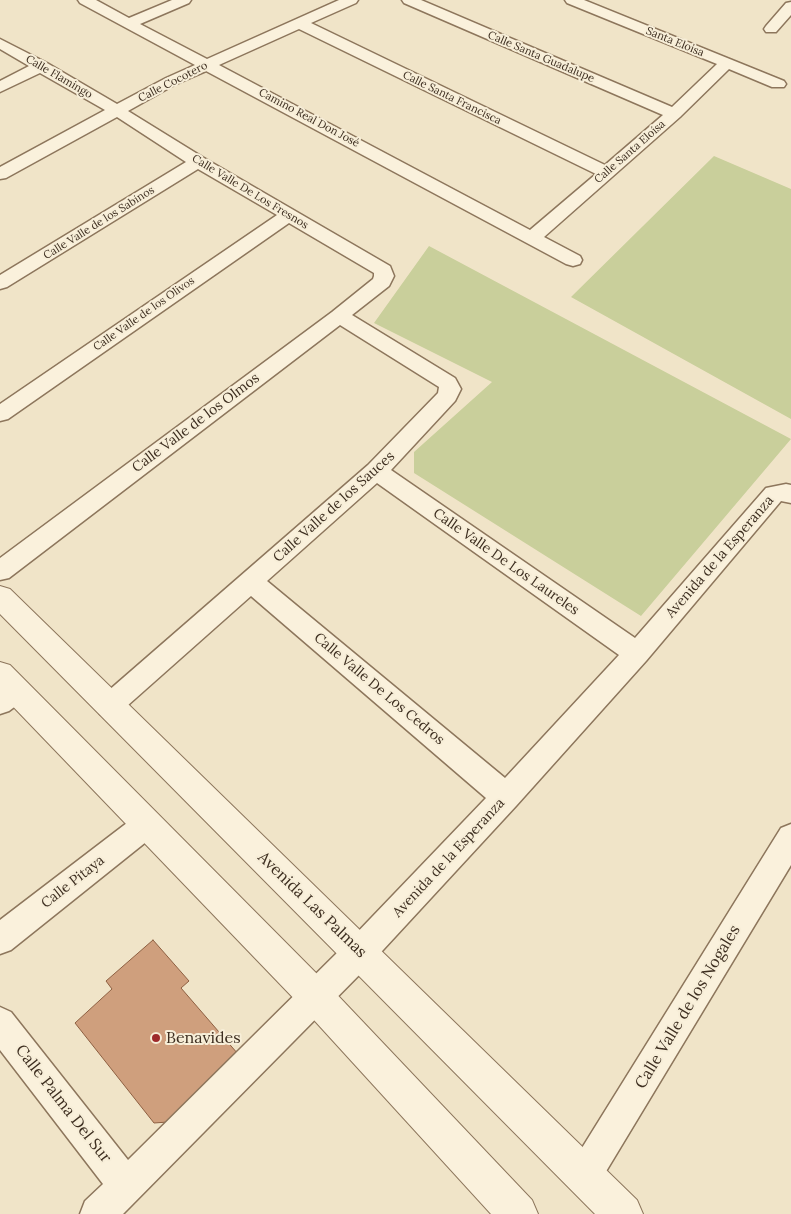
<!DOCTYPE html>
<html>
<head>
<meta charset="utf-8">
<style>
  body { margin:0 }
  canvas { display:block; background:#f0e4c8 }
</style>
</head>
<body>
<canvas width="791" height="1214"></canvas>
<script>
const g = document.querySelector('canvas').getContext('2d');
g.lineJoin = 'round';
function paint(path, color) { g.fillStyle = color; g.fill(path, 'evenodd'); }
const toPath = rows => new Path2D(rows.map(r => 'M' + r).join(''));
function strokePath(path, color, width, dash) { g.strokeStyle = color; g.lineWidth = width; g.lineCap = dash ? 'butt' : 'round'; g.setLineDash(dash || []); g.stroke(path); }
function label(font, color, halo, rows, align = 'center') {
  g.font = font + ' Lora,serif'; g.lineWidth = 4; g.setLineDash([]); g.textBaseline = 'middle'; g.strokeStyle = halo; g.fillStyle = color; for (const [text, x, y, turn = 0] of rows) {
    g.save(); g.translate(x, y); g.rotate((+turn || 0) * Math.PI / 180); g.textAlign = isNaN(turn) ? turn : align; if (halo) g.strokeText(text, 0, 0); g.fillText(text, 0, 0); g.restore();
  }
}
paint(toPath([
  [714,156,791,189,791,419,571,297],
  [429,246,791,439,641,616,414,473,414,452,492,382,374,323]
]), '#c9cf9b');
const building = toPath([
  [153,940,189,981,181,988,238,1054,168,1122,154,1123,75,1023,112,989,106,981,153,940]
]);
paint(building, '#cf9f7d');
strokePath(building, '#8d5f41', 1);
const minor = toPath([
  [78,0,96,0,129,18,172,0,191,0,189,3,140,24,207,59,339,0,358,0,356,3,311,23,605,165,663,115,404,3,402,0,421,0,672,107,717,64,567,3,565,0,584,0,784,81,786,84,784,87,772,87,729,69,680,117,544,237,580,256,582,260,580,264,573,266,566,264,206,71,176,84,128,111,204,158,390,266,394,276,389,286,352,315,455,378,461,389,455,401,391,470,635,638,766,488,786,484,791,485,791,503,781,501,646,661,516,806,371,963,123,1214,80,1214,85,1201,103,1184,0,1050,0,1007,11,1012,128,1160,349,941,486,798,251,596,118,714,109,717,100,714,96,706,100,698,368,465,438,393,439,387,340,325,9,578,0,580,0,558,332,312,373,279,374,276,374,273,289,223,8,419,0,421,0,404,277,215,198,169,7,287,0,289,0,275,186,162,117,117,6,178,0,179,0,167,105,110,40,73,0,92,0,81,29,66,0,49,0,39,47,63,117,104,166,78,195,65,80,3,78,0],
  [299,29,596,174,530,230,219,65,299,29],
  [377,483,619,655,505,778,267,581,377,483],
  [791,2,791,15,776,32,766,32,764,29,766,26,786,3,791,2],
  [16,680,25,683,29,691,25,699,9,711,0,714,0,688,16,680],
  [146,812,156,816,160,825,156,834,11,950,0,954,0,920,136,816,146,812],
  [791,824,791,865,596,1188,584,1194,572,1188,566,1176,572,1164,781,828,791,824]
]);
const tertiary = toPath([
  [0,586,10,589,637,1200,643,1214,595,1214,0,614,0,586],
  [0,662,10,665,327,984,532,1200,538,1214,491,1214,303,1008,0,693,0,662]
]);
strokePath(minor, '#8d765c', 3);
strokePath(tertiary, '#8d765c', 2);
paint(minor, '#faf1dc');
paint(tertiary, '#faf1dc');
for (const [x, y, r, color] of [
  [156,1038,5,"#9e2a2b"]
]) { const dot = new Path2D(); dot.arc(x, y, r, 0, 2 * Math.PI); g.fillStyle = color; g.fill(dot); strokePath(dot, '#f7eed8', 2); }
label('11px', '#3d2e20', '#f7eed8', [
  ["Santa Eloisa",675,42,22],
  ["Calle Santa Guadalupe",541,57,23],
  ["Calle Flamingo",59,77,30],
  ["Calle Cocotero",173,82,-27],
  ["Calle Santa Francisca",452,98,26],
  ["Camino Real Don José",309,118,28],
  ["Calle Santa Eloísa",630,152,-41],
  ["Calle Valle De Los Fresnos",250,192,31],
  ["Calle Valle de los Sabinos",99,223,-32],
  ["Calle Valle de los Olivos",144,314,-35]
]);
label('14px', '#3d2e20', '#f7eed8', [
  ["Calle Valle de los Olmos",196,423,-37],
  ["Calle Valle de los Sauces",334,507,-42],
  ["Avenida de la Esperanza",720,557,-49],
  ["Calle Valle De Los Laureles",506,562,35],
  ["Calle Valle De Los Cedros",379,689,40],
  ["Avenida de la Esperanza",449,858,-47],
  ["Calle Pitaya",73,882,-38]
]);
label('16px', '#3d2e20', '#f7eed8', [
  ["Avenida Las Palmas",312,905,44],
  ["Calle Valle de los Nogales",688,1007,-59],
  ["Calle Palma Del Sur",63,1104,52]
]);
label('16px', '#3d2e20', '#f7eed8', [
  ["Benavides",166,1038]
], 'left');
</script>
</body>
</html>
